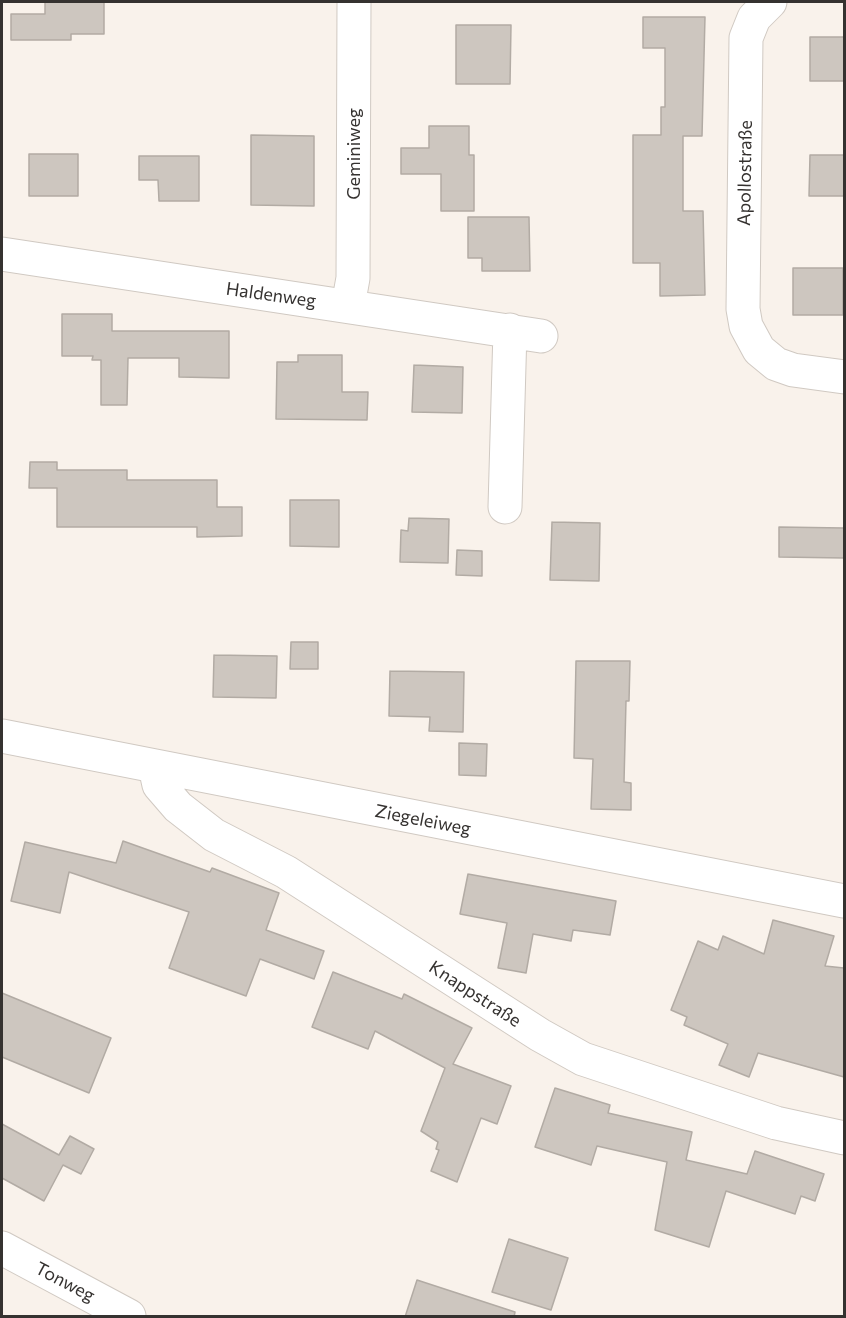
<!DOCTYPE html>
<html>
<head>
<meta charset="utf-8">
<style>
  body { margin:0 }
  #map { position:relative; width:846px; height:1318px; overflow:hidden; background:#f9f2eb; font-family:Commissioner,sans-serif }
  canvas { display:block }
  .frame { position:absolute; inset:0; border:3px solid #353230; pointer-events:none }
</style>
</head>
<body>
<div id="map">
<canvas width="846" height="1318"></canvas>
<div class="frame"></div>
</div>
<script>
const g = document.querySelector('canvas').getContext('2d');
g.lineJoin = 'round';
function paint(path, color) { g.fillStyle = color; g.fill(path, 'evenodd'); }
const toPath = rows => new Path2D(rows.map(r => 'M' + r).join(''));
function strokePath(path, color, width, dash) { g.strokeStyle = color; g.lineWidth = width; g.lineCap = dash ? 'butt' : 'round'; g.setLineDash(dash || []); g.stroke(path); }
function label(font, color, halo, rows, align = 'center') {
  g.font = font + ' Commissioner,sans-serif'; g.lineWidth = 5; g.setLineDash([]); g.textBaseline = 'middle'; g.strokeStyle = halo; g.fillStyle = color; for (const [text, x, y, turn = 0] of rows) {
    g.save(); g.translate(x, y); g.rotate((+turn || 0) * Math.PI / 180); g.textAlign = isNaN(turn) ? turn : align; if (halo) g.strokeText(text, 0, 0); g.fillText(text, 0, 0); g.restore();
  }
}
const building = toPath([
  [45,2,104,2,104,34,71,34,71,40,11,40,11,14,45,14,45,2],
  [643,17,705,17,702,136,683,136,683,211,703,211,705,295,660,296,660,263,633,263,633,135,661,135,661,107,665,107,665,48,643,48,643,17],
  [456,25,511,25,510,84,456,84,456,25],
  [810,37,844,37,844,81,810,81,810,37],
  [429,126,469,126,469,155,474,155,474,211,441,211,441,174,401,174,401,148,429,148,429,126],
  [251,135,314,136,314,206,251,205,251,135],
  [29,154,78,154,78,196,29,196,29,154],
  [810,155,844,155,844,196,809,196,810,155],
  [139,156,199,156,199,201,159,201,158,180,139,180,139,156],
  [468,217,529,217,530,271,482,271,482,258,468,258,468,217],
  [793,268,843,268,843,315,793,315,793,268],
  [62,314,112,314,112,331,229,331,229,378,179,377,179,358,128,358,127,405,101,405,101,360,92,360,93,356,62,356,62,314],
  [298,355,342,355,342,392,368,392,367,420,276,419,277,362,298,362,298,355],
  [414,365,463,367,462,413,412,412,414,365],
  [30,462,57,462,57,470,127,470,127,480,217,480,217,507,242,507,242,536,197,537,197,527,57,527,57,488,29,488,30,462],
  [290,500,339,500,339,547,290,546,290,500],
  [409,518,449,519,448,563,400,562,401,530,408,531,409,518],
  [552,522,600,523,599,581,550,580,552,522],
  [779,527,844,528,844,558,779,557,779,527],
  [457,550,482,551,482,576,456,575,457,550],
  [291,642,318,642,318,669,290,669,291,642],
  [214,655,277,656,276,698,213,697,214,655],
  [576,661,630,661,629,701,626,701,624,782,631,783,631,810,591,809,593,759,574,758,576,661],
  [390,671,464,672,463,732,429,731,430,717,389,716,390,671],
  [459,743,487,744,486,776,459,775,459,743],
  [123,841,210,872,212,868,279,893,266,930,324,951,314,979,260,959,246,996,169,968,189,912,69,872,60,913,11,901,25,842,116,863,123,841],
  [468,874,616,901,610,935,573,930,571,941,533,934,526,973,498,968,507,923,460,914,468,874],
  [773,920,834,936,825,966,844,968,844,1077,758,1053,749,1077,719,1065,728,1044,684,1025,687,1017,671,1010,698,941,718,950,723,936,764,954,773,920],
  [333,972,402,999,404,994,472,1028,453,1064,511,1086,497,1124,481,1118,457,1182,431,1171,439,1150,436,1149,438,1142,421,1131,445,1068,375,1031,368,1049,312,1027,333,972],
  [2,993,111,1038,89,1093,2,1057,2,993],
  [555,1088,610,1105,608,1113,692,1132,686,1160,747,1174,755,1151,824,1174,815,1201,801,1196,795,1214,726,1191,709,1247,655,1230,667,1162,597,1146,591,1165,535,1147,555,1088],
  [2,1124,59,1155,70,1136,94,1149,81,1174,63,1165,44,1201,2,1178,2,1124],
  [509,1239,568,1258,551,1310,492,1292,509,1239],
  [417,1280,515,1312,514,1317,405,1317,417,1280]
]);
paint(building, '#cdc6bf');
strokePath(building, '#b2aba4', 1.5);
const minor = toPath([
  [770,2,754,18,746,38,743,309,746,326,759,350,776,364,793,370,844,377],
  [2,254,541,336],
  [348,306,353,278,354,2],
  [505,507,510,330],
  [2,736,844,901],
  [155,767,159,785,178,807,214,835,286,872,540,1035,583,1059,776,1123,844,1138],
  [2,1248,129,1316]
]);
strokePath(minor, '#d0c9c2', 35);
strokePath(minor, '#fff', 33);
label('18px', '#353230', '#fff', [
  ["Geminiweg",354,154,-90],
  ["Apollostraße",745,173,-89],
  ["Haldenweg",271,295,8],
  ["Ziegeleiweg",423,820,11],
  ["Knappstraße",475,994,33],
  ["Tonweg",65,1282,28]
]);
</script>
</body>
</html>
